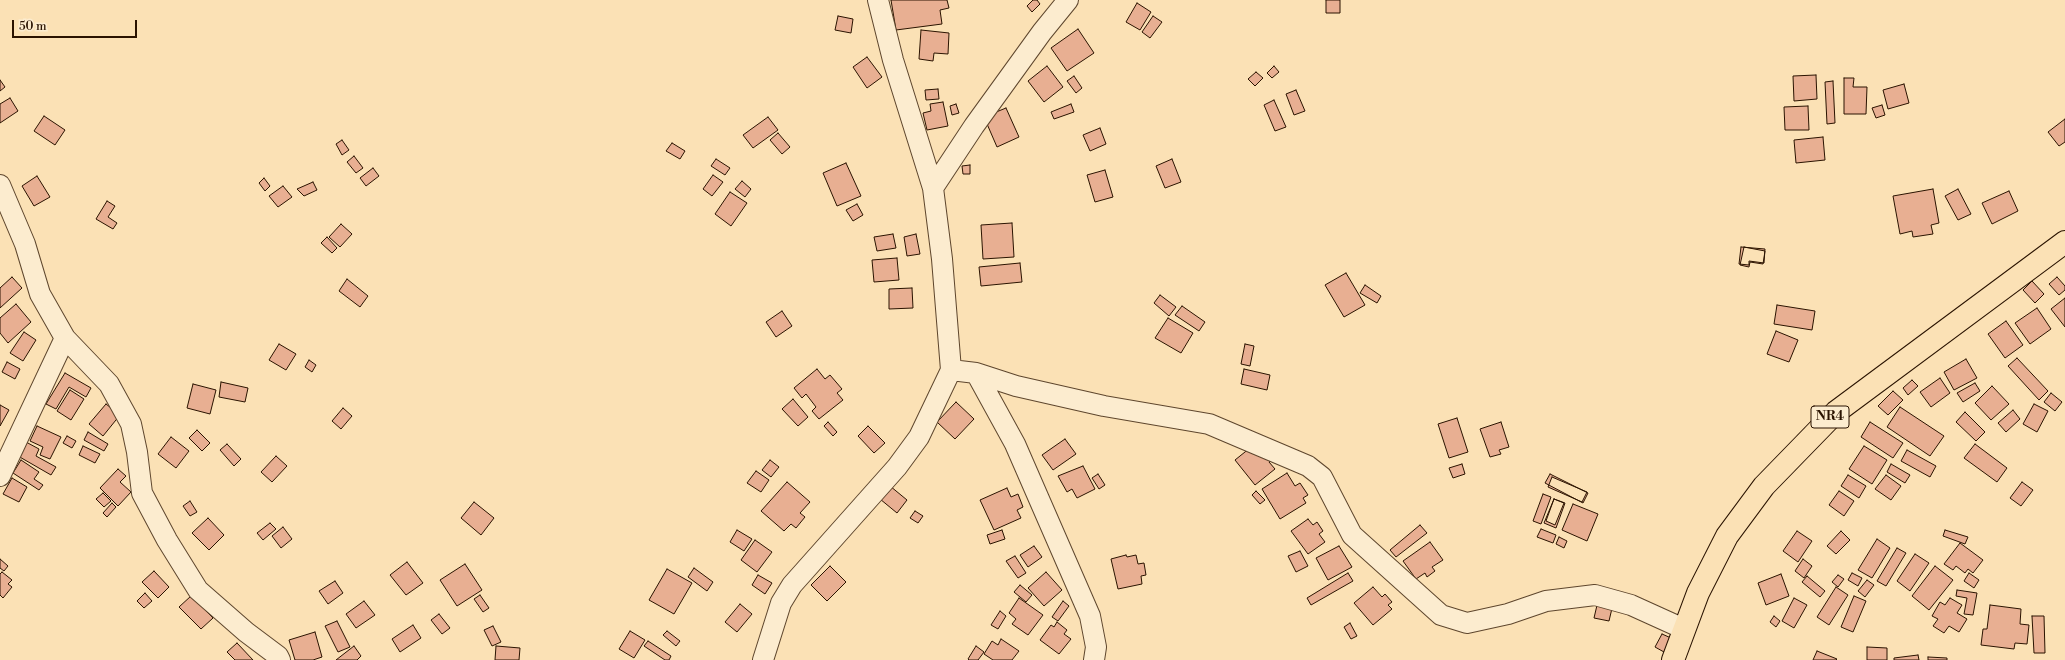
<!DOCTYPE html>
<html>
<head>
<meta charset="utf-8">
<style>
  body { margin:0 }
  #map { position:relative; width:2065px; height:660px; overflow:hidden; background:#fbe1b5; font-family:"Libre Bodoni",serif }
  canvas { display:block }
  .scale { position:absolute; left:12px; top:20px; width:125px; height:18px; box-sizing:border-box; border:2px solid #2a1300; border-top:0; padding-left:5px; font-size:12px; line-height:14px; white-space:nowrap; color:#2a1300; -webkit-text-stroke:3px #fceccf; paint-order:stroke }
</style>
</head>
<body>
<div id="map">
<canvas width="2065" height="660"></canvas>
<div class="scale">50 m</div>
</div>
<script>
const g = document.querySelector('canvas').getContext('2d');
g.lineJoin = 'round';
function paint(path, color) { g.fillStyle = color; g.fill(path, 'evenodd'); }
const toPath = rows => new Path2D(rows.map(r => 'M' + r).join(''));
function strokePath(path, color, width, dash) { g.strokeStyle = color; g.lineWidth = width; g.lineCap = dash ? 'butt' : 'round'; g.setLineDash(dash || []); g.stroke(path); }
function label(font, color, halo, rows, align = 'center') {
  g.font = font + ' "Libre Bodoni",serif'; g.lineWidth = 3; g.setLineDash([]); g.textBaseline = 'middle'; g.strokeStyle = halo; g.fillStyle = color; for (const [text, x, y, turn = 0] of rows) {
    g.save(); g.translate(x, y); g.rotate((+turn || 0) * Math.PI / 180); g.textAlign = isNaN(turn) ? turn : align; if (halo) g.strokeText(text, 0, 0); g.fillText(text, 0, 0); g.restore();
  }
}
const building = toPath([
  [891,0,947,0,949,8,940,10,942,24,896,30,891,0],
  [1033,0,1037,0,1040,4,1032,12,1027,6,1033,0],
  [1326,0,1340,0,1340,13,1326,13,1326,0],
  [1137,3,1151,12,1140,30,1126,22,1137,3],
  [838,16,853,19,851,33,835,30,838,16],
  [1153,16,1162,22,1150,38,1142,32,1153,16],
  [1078,29,1094,53,1067,71,1051,48,1078,29],
  [921,30,949,33,948,54,934,53,933,61,919,59,921,30],
  [867,57,882,77,867,88,853,67,867,57],
  [1047,66,1063,87,1044,102,1028,81,1047,66],
  [1274,66,1279,72,1272,78,1267,73,1274,66],
  [1256,72,1263,78,1255,86,1248,79,1256,72],
  [1816,75,1817,99,1794,101,1793,76,1816,75],
  [1074,76,1082,88,1076,93,1067,81,1074,76],
  [1844,78,1854,78,1853,87,1867,87,1866,114,1844,114,1844,78],
  [0,80,5,87,0,91,0,80],
  [1833,81,1835,123,1827,124,1825,82,1833,81],
  [1904,84,1909,103,1888,109,1883,90,1904,84],
  [938,89,939,99,926,100,925,90,938,89],
  [1296,90,1305,111,1294,115,1286,94,1296,90],
  [10,98,18,111,0,123,0,104,10,98],
  [1274,100,1286,127,1275,131,1264,105,1274,100],
  [943,102,948,126,927,130,923,113,931,111,930,104,943,102],
  [956,104,959,113,952,115,950,106,956,104],
  [1071,104,1074,112,1054,119,1051,112,1071,104],
  [1882,105,1885,115,1876,118,1872,108,1882,105],
  [1808,106,1809,130,1785,130,1784,107,1808,106],
  [1006,108,1019,137,997,147,984,117,1006,108],
  [44,116,65,130,55,145,34,131,44,116],
  [768,117,778,130,753,148,743,135,768,117],
  [2065,119,2065,142,2059,146,2048,132,2065,119],
  [1100,128,1106,144,1090,151,1083,135,1100,128],
  [778,133,790,147,782,154,770,140,778,133],
  [1823,137,1825,160,1796,163,1794,140,1823,137],
  [342,140,349,150,342,155,336,144,342,140],
  [672,143,685,151,680,159,666,151,672,143],
  [354,156,363,168,356,173,347,162,354,156],
  [716,159,730,168,725,175,711,166,716,159],
  [1172,159,1181,182,1165,188,1156,166,1172,159],
  [846,163,861,196,837,206,823,173,846,163],
  [970,165,970,174,963,174,962,166,970,165],
  [373,168,379,176,366,186,360,178,373,168],
  [1105,170,1113,197,1095,202,1087,175,1105,170],
  [713,175,723,182,712,196,703,189,713,175],
  [37,176,50,197,34,206,22,186,37,176],
  [264,178,270,186,265,191,259,183,264,178],
  [742,181,751,189,745,197,735,189,742,181],
  [313,182,317,190,304,196,297,189,313,182],
  [283,186,292,197,278,207,269,196,283,186],
  [1933,189,1939,223,1931,225,1933,234,1913,237,1912,231,1900,234,1893,196,1933,189],
  [1958,189,1971,214,1958,220,1945,196,1958,189],
  [2009,191,2018,211,1992,224,1982,203,2009,191],
  [730,192,747,203,731,226,715,214,730,192],
  [107,201,115,206,108,217,117,223,113,229,96,219,107,201],
  [857,204,863,215,853,221,846,210,857,204],
  [1012,223,1014,257,983,259,981,225,1012,223],
  [341,224,352,234,340,247,329,237,341,224],
  [893,234,896,248,877,251,874,237,893,234],
  [916,234,920,254,907,256,904,237,916,234],
  [327,237,337,248,332,253,321,243,327,237],
  [1741,247,1765,249,1764,263,1749,261,1749,265,1739,264,1741,247],
  [1744,247,1765,251,1763,264,1750,262,1749,267,1740,265,1744,247],
  [897,258,899,280,874,282,872,260,897,258],
  [1020,263,1022,282,981,286,979,267,1020,263],
  [1346,273,1365,305,1344,317,1325,285,1346,273],
  [12,277,22,288,0,308,0,288,12,277],
  [2057,277,2065,286,2065,290,2059,295,2049,284,2057,277],
  [347,279,368,296,360,307,339,291,347,279],
  [2032,281,2044,294,2035,303,2023,290,2032,281],
  [1365,285,1381,296,1377,303,1360,293,1365,285],
  [912,288,913,308,889,309,889,289,912,288],
  [1160,295,1176,307,1169,316,1154,303,1160,295],
  [2065,298,2065,327,2051,309,2065,298],
  [16,304,31,322,8,343,0,333,0,318,16,304],
  [1777,305,1815,311,1812,330,1774,324,1777,305],
  [1182,306,1205,322,1199,331,1175,315,1182,306],
  [2037,308,2051,329,2030,344,2015,323,2037,308],
  [782,311,792,326,776,337,766,322,782,311],
  [1168,318,1193,333,1181,353,1155,338,1168,318],
  [2006,321,2023,345,2005,358,1988,334,2006,321],
  [1776,331,1798,340,1789,362,1767,354,1776,331],
  [24,332,36,340,23,361,10,353,24,332],
  [279,344,296,354,286,370,269,360,279,344],
  [1245,344,1254,346,1250,366,1241,364,1245,344],
  [2017,358,2048,391,2039,400,2008,366,2017,358],
  [1966,359,1977,378,1954,390,1944,372,1966,359],
  [309,360,316,365,312,372,305,367,309,360],
  [7,362,20,369,15,379,2,372,7,362],
  [817,369,825,379,830,375,842,389,837,393,843,400,819,419,812,411,816,407,806,394,802,398,794,388,817,369],
  [1244,369,1270,375,1267,390,1241,384,1244,369],
  [65,373,91,388,86,397,69,387,56,409,46,404,65,373],
  [1940,378,1950,393,1931,407,1920,392,1940,378],
  [1912,380,1918,386,1908,395,1903,388,1912,380],
  [221,382,248,388,245,402,219,397,221,382],
  [1975,383,1980,391,1963,402,1957,393,1975,383],
  [193,384,216,390,210,414,187,408,193,384],
  [1992,386,2009,404,1991,420,1975,403,1992,386],
  [70,390,84,399,71,420,57,411,70,390],
  [1893,391,1903,400,1888,415,1878,406,1893,391],
  [2051,393,2062,402,2055,411,2044,402,2051,393],
  [793,399,808,417,798,426,782,409,793,399],
  [956,402,974,419,955,439,937,422,956,402],
  [106,404,120,415,103,436,89,424,106,404],
  [2034,404,2048,411,2037,432,2023,424,2034,404],
  [0,405,9,410,0,426,0,405],
  [1900,407,1944,436,1930,456,1887,427,1900,407],
  [343,408,352,416,341,429,332,421,343,408],
  [2013,410,2020,419,2006,432,1998,423,2013,410],
  [1965,412,1985,432,1976,441,1956,422,1965,412],
  [1457,418,1468,452,1449,458,1438,424,1457,418],
  [828,422,837,432,833,436,824,426,828,422],
  [1501,422,1509,447,1499,450,1501,454,1490,457,1480,429,1501,422],
  [1870,422,1903,443,1893,458,1861,437,1870,422],
  [37,426,61,437,50,459,40,455,43,447,30,441,37,426],
  [868,426,885,443,874,453,858,436,868,426],
  [197,430,210,443,202,451,189,438,197,430],
  [88,432,108,444,104,451,84,440,88,432],
  [67,436,76,441,72,448,63,443,67,436],
  [171,437,189,451,176,468,158,454,171,437],
  [1065,439,1076,454,1053,470,1042,455,1065,439],
  [26,442,39,449,36,456,56,467,51,475,18,456,26,442],
  [227,444,241,459,234,466,220,450,227,444],
  [1255,444,1274,458,1269,462,1275,469,1255,485,1235,460,1255,444],
  [1975,444,2007,468,1997,482,1964,458,1975,444],
  [83,446,100,454,95,463,79,455,83,446],
  [1864,446,1887,460,1872,484,1849,469,1864,446],
  [1907,450,1936,466,1930,477,1901,461,1907,450],
  [276,456,287,466,272,482,261,472,276,456],
  [21,460,39,472,34,479,43,485,39,490,13,473,21,460],
  [770,460,779,467,771,477,762,470,770,460],
  [1462,464,1465,474,1453,478,1449,468,1462,464],
  [1891,464,1910,475,1905,483,1887,472,1891,464],
  [1083,466,1095,489,1077,498,1072,489,1067,492,1058,476,1083,466],
  [118,469,126,476,120,482,131,492,118,506,100,488,118,469],
  [756,471,769,480,761,492,747,483,756,471],
  [1287,473,1295,486,1300,483,1308,495,1303,498,1306,503,1280,519,1262,489,1287,473],
  [1098,474,1105,485,1099,489,1092,478,1098,474],
  [1550,474,1588,493,1583,503,1545,483,1550,474],
  [1848,475,1866,486,1859,498,1841,486,1848,475],
  [1886,475,1901,486,1891,500,1875,489,1886,475],
  [1552,477,1587,492,1582,502,1548,487,1552,477],
  [12,478,27,487,19,502,3,494,12,478],
  [787,482,810,502,800,513,805,517,796,528,791,524,784,531,761,511,787,482],
  [2022,482,2033,490,2021,506,2010,498,2022,482],
  [890,486,907,500,897,513,880,499,890,486],
  [1007,488,1011,497,1018,494,1023,507,1017,510,1021,518,994,530,980,500,1007,488],
  [1256,491,1265,500,1260,504,1252,495,1256,491],
  [1839,491,1854,501,1844,516,1829,505,1839,491],
  [103,493,111,501,104,507,96,499,103,493],
  [1543,494,1551,497,1541,524,1533,521,1543,494],
  [1554,499,1564,503,1555,525,1546,521,1554,499],
  [1554,499,1565,503,1556,528,1544,523,1554,499],
  [190,501,197,512,190,516,183,506,190,501],
  [474,502,494,518,481,535,461,518,474,502],
  [112,503,116,507,107,517,103,513,112,503],
  [1573,504,1598,514,1587,541,1562,530,1573,504],
  [915,511,923,516,918,523,910,518,915,511],
  [208,518,224,535,209,550,192,533,208,518],
  [1308,519,1313,525,1317,522,1323,531,1319,534,1325,542,1308,554,1291,531,1308,519],
  [270,523,276,529,263,540,257,533,270,523],
  [1420,525,1427,533,1396,557,1390,550,1420,525],
  [283,527,292,539,281,548,272,536,283,527],
  [1541,529,1556,535,1553,543,1537,537,1541,529],
  [737,530,752,539,744,551,730,542,737,530],
  [1002,530,1005,539,990,544,987,535,1002,530],
  [1945,530,1968,537,1965,544,1943,536,1945,530],
  [1797,531,1812,541,1798,562,1783,551,1797,531],
  [1841,531,1850,540,1836,554,1827,546,1841,531],
  [1559,537,1567,541,1564,548,1556,544,1559,537],
  [1877,539,1890,548,1872,578,1858,570,1877,539],
  [755,540,772,552,757,572,741,560,755,540],
  [1430,542,1443,560,1432,567,1435,571,1427,577,1425,573,1416,579,1403,561,1430,542],
  [1960,543,1983,560,1973,573,1968,569,1965,573,1956,566,1953,570,1944,564,1960,543],
  [1034,546,1042,557,1028,567,1020,555,1034,546],
  [1339,546,1352,567,1328,580,1316,558,1339,546],
  [1897,548,1906,553,1886,586,1877,581,1897,548],
  [1300,551,1308,566,1296,572,1288,556,1300,551],
  [1915,554,1929,563,1910,591,1897,581,1915,554],
  [1126,555,1127,557,1136,555,1138,564,1144,563,1146,575,1141,576,1142,584,1118,589,1111,559,1126,555],
  [1015,556,1026,573,1018,578,1006,561,1015,556],
  [0,559,8,566,4,571,0,568,0,559],
  [1803,559,1812,566,1804,578,1795,571,1803,559],
  [407,562,423,583,406,595,390,575,407,562],
  [465,564,482,590,457,606,440,580,465,564],
  [830,566,846,582,827,601,811,585,830,566],
  [1935,566,1953,580,1929,610,1912,596,1935,566],
  [694,568,713,582,707,591,688,577,694,568],
  [667,569,692,583,674,614,649,600,667,569],
  [154,571,169,587,158,598,142,582,154,571],
  [2,572,12,580,8,584,12,587,3,598,0,595,0,574,2,572],
  [1046,572,1062,590,1044,606,1028,588,1046,572],
  [1348,573,1353,581,1311,605,1307,598,1348,573],
  [1852,573,1862,578,1858,586,1848,580,1852,573],
  [1969,573,1979,580,1974,588,1964,581,1969,573],
  [1781,574,1789,596,1766,605,1758,583,1781,574],
  [758,575,772,583,765,594,752,585,758,575],
  [1838,575,1844,579,1838,587,1832,582,1838,575],
  [1807,576,1825,591,1820,597,1802,582,1807,576],
  [1867,580,1874,585,1865,597,1858,591,1867,580],
  [335,581,343,593,328,604,319,591,335,581],
  [1020,585,1032,595,1026,602,1014,592,1020,585],
  [1373,587,1382,597,1385,594,1392,602,1388,605,1392,609,1373,625,1354,603,1373,587],
  [1836,587,1848,595,1829,625,1817,617,1836,587],
  [1957,590,1977,593,1973,615,1964,614,1967,598,1956,596,1957,590],
  [145,593,152,601,144,608,137,601,145,593],
  [480,595,489,608,483,612,474,599,480,595],
  [191,596,213,618,201,629,179,607,191,596],
  [1854,596,1866,601,1853,632,1841,627,1854,596],
  [1019,598,1043,615,1028,635,1012,624,1016,619,1009,613,1019,598],
  [1794,598,1807,605,1794,628,1782,621,1794,598],
  [1950,598,1962,605,1957,613,1967,619,1959,632,1949,626,1944,633,1933,626,1938,619,1932,616,1940,602,1945,605,1950,598],
  [364,601,375,615,356,628,346,614,364,601],
  [1063,601,1069,606,1058,621,1052,617,1063,601],
  [1598,601,1613,604,1609,621,1594,618,1598,601],
  [740,604,752,614,737,632,725,622,740,604],
  [1990,605,2021,609,2020,624,2029,625,2027,644,2015,643,2014,649,1981,645,1983,629,1987,629,1990,605],
  [1000,611,1006,616,998,629,991,625,1000,611],
  [439,614,450,628,442,634,431,620,439,614],
  [1774,616,1780,621,1776,627,1770,622,1774,616],
  [2032,616,2044,616,2045,653,2034,653,2032,616],
  [337,621,350,647,338,652,325,626,337,621],
  [1057,622,1067,630,1064,634,1071,639,1059,654,1040,640,1051,625,1054,627,1057,622],
  [1350,623,1357,636,1351,639,1344,627,1350,623],
  [413,625,421,638,400,652,392,639,413,625],
  [493,626,501,642,492,646,484,630,493,626],
  [630,631,645,640,634,658,619,649,630,631],
  [667,631,680,641,676,646,663,635,667,631],
  [315,632,322,657,313,660,295,660,289,640,315,632],
  [1662,634,1671,638,1664,652,1655,647,1662,634],
  [1001,639,1019,651,1012,660,993,660,984,654,992,641,998,645,1001,639],
  [648,641,671,656,669,660,665,660,644,646,648,641],
  [237,643,253,660,235,660,227,652,237,643],
  [354,646,361,656,357,660,336,660,354,646],
  [496,646,520,648,519,660,495,660,496,646],
  [976,646,984,652,978,660,969,660,968,659,976,646],
  [1867,647,1887,648,1887,660,1867,660,1867,647],
  [1817,651,1837,659,1836,660,1813,660,1817,651],
  [1918,655,1919,660,1894,660,1894,658,1918,655],
  [1928,657,1947,658,1947,660,1928,660,1928,657]
]);
paint(building, '#e8af92');
strokePath(building, '#2a1300', 1);
const minor = toPath([
  [0,185,25,244,40,294,65,338,109,384,131,424,137,452,142,493,167,540,198,590,246,632,278,656,280,660],
  [933,188,974,126,1042,32,1068,0],
  [951,370,976,373,1016,386,1104,406,1209,424,1308,466,1322,477,1352,535,1441,615,1467,623,1508,614,1546,601,1595,595,1631,605,1684,629],
  [976,373,1015,444,1090,616,1096,647,1094,660],
  [0,476,65,338],
  [763,660,781,603,792,585,897,467,919,437,951,370,942,259,933,188,893,60,878,0]
]);
const trunk = toPath([
  [1673,660,1698,593,1727,536,1764,486,1836,412,2065,242]
]);
strokePath(minor, '#5e462d', 22);
strokePath(trunk, '#2a1300', 24);
strokePath(minor, '#fceccf', 20);
strokePath(trunk, '#fbe1b5', 22);
for (const [x, y, w] of [
  [1830,417,38]
]) { const box = new Path2D(); box.roundRect(x - w / 2, y - 11, w, 22, 3); g.fillStyle = '#fceccf'; g.fill(box); strokePath(box, '#2a1300', 1); }
label('bold 13px', '#2a1300', null, [
  ["NR4",1830,417]
]);
</script>
</body>
</html>
